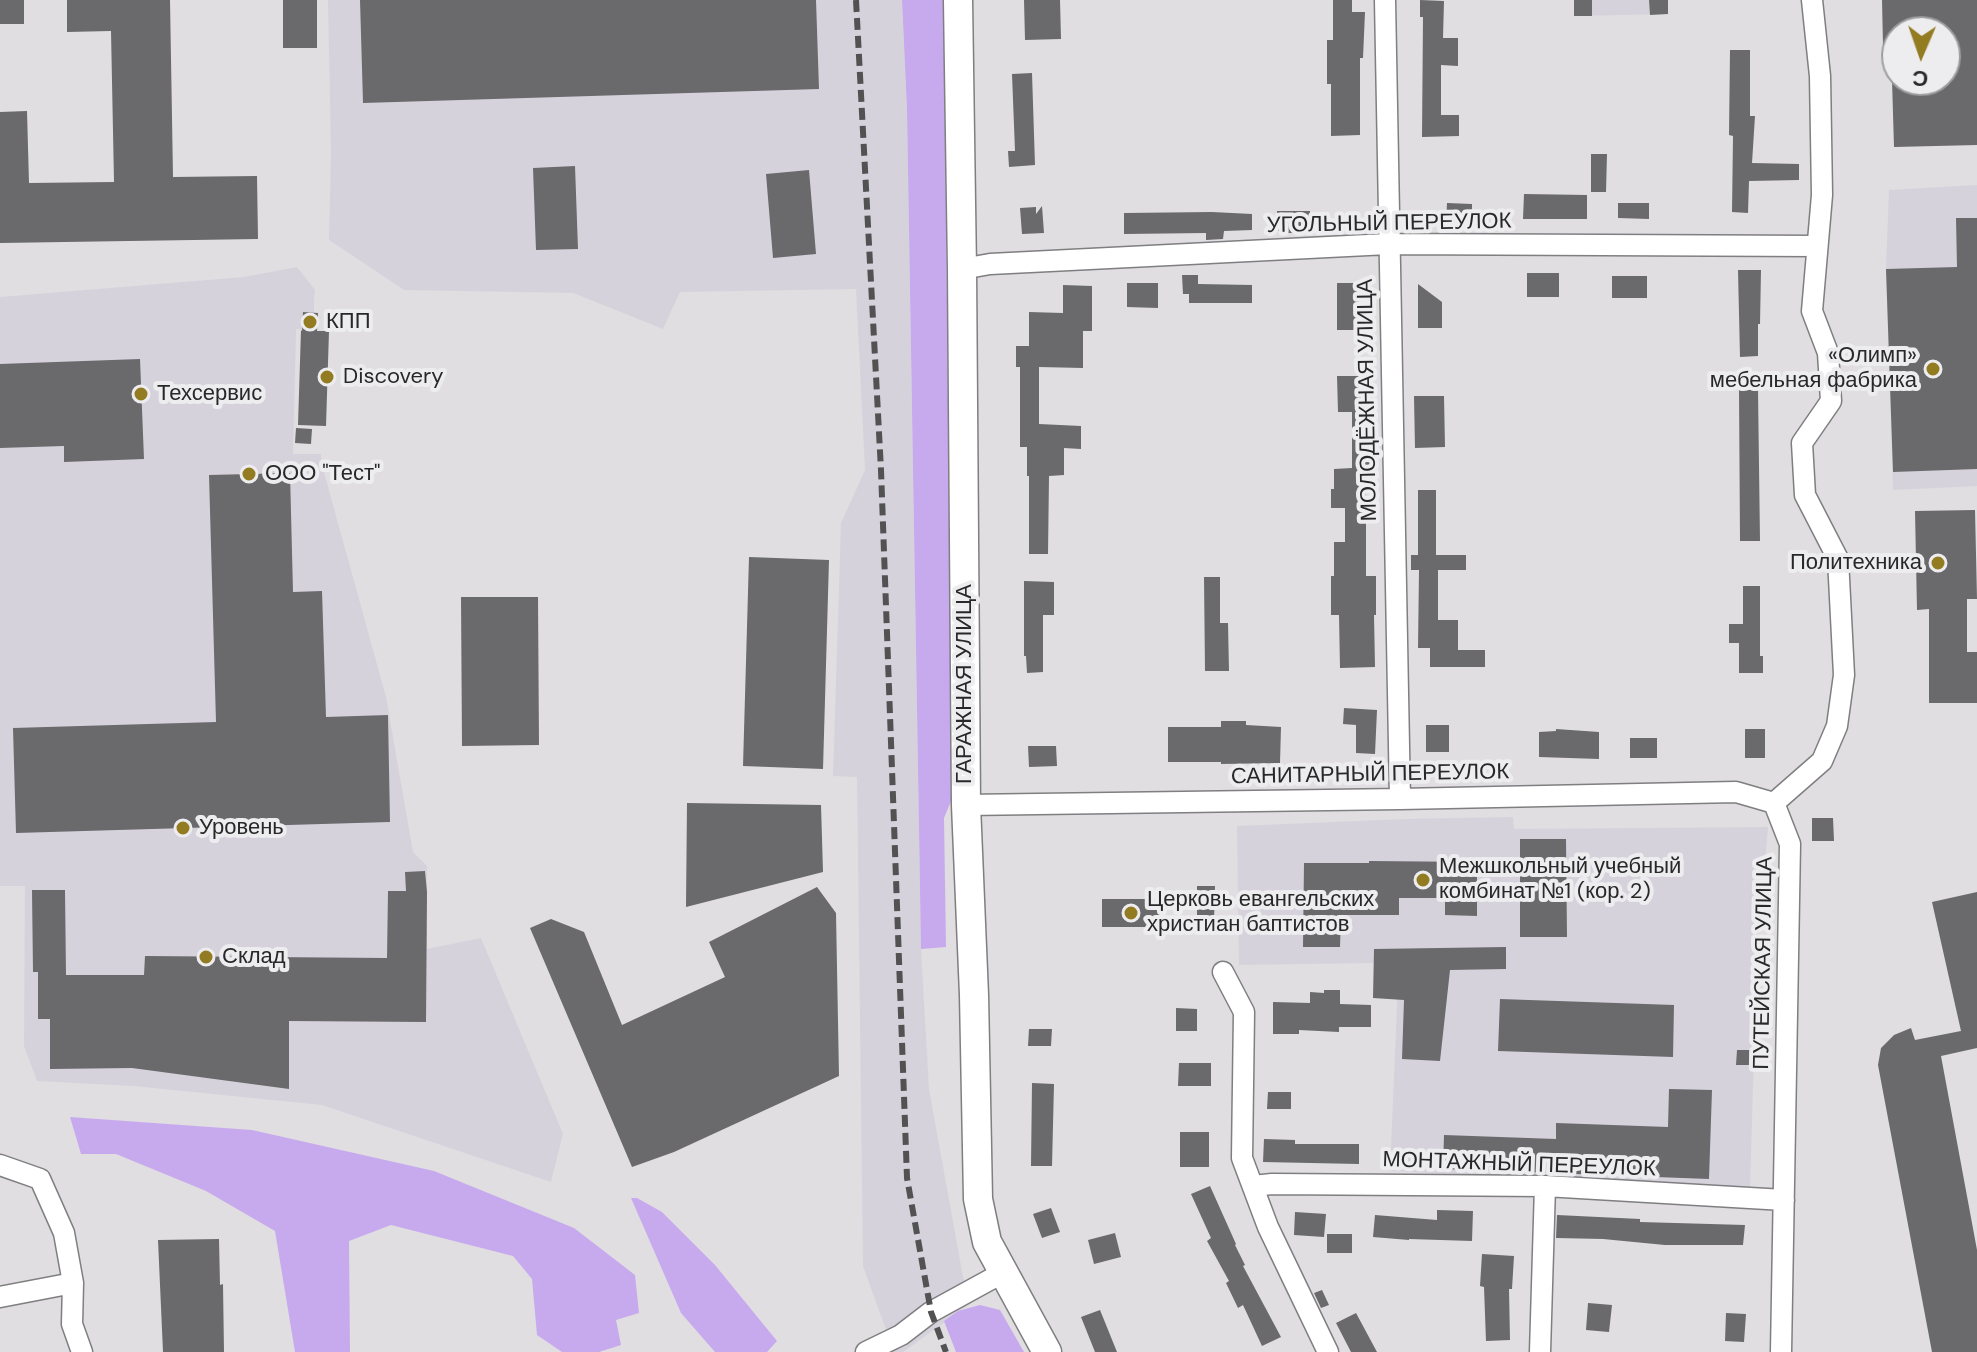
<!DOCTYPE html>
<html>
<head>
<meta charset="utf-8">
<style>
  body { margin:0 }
  #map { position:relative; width:1977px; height:1352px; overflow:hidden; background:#e0dee1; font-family:"DM Sans",sans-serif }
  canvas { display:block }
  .north { position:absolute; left:1881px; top:16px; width:80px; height:80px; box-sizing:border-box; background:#edecef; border:2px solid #9e9ea0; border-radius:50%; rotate:182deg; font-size:22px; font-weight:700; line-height:32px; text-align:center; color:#282829 }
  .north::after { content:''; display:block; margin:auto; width:28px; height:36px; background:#937b22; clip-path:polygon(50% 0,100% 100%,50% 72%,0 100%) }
</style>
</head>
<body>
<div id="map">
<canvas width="1977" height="1352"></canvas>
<div class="north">С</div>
</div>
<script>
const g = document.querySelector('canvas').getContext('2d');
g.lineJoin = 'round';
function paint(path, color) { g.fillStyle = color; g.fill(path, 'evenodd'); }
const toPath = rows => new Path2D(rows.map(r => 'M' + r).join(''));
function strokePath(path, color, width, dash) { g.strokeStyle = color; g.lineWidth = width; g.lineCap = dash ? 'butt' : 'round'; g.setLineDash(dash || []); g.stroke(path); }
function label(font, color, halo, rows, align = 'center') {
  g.font = font + ' "DM Sans",sans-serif'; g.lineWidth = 8; g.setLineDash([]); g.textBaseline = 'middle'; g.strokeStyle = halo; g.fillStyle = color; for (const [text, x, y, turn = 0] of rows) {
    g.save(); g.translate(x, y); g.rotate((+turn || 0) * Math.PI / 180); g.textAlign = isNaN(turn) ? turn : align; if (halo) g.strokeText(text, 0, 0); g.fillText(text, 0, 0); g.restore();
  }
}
paint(toPath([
  [328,0,902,0,907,110,921,949,929,1089,963,1277,974,1301,903,1352,894,1352,863,1266,857,777,833,776,841,523,865,470,856,289,680,292,663,329,573,293,404,290,329,240,331,151],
  [1574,0,1668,0,1668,14,1574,16],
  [1977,185,1977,486,1893,490,1886,269,1889,190],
  [297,267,315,290,314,300,314,312,303,312,302,329,296,329,293,454,321,454,322,465,386,697,413,852,427,866,427,949,481,938,563,1134,551,1182,322,1105,133,1086,37,1081,24,1046,25,886,0,886,0,297,244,277],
  [1513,817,1514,829,1768,827,1757,955,1750,1188,1390,1171,1398,982,1373,963,1239,965,1237,826,1406,819]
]), '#d6d2dc');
paint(toPath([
  [902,0,943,0,945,103,949,500,956,789,944,818,946,947,921,949,907,110],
  [70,1117,252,1130,434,1171,574,1228,635,1275,639,1313,616,1320,621,1345,599,1352,562,1352,537,1335,532,1279,513,1256,391,1225,349,1241,350,1352,295,1352,275,1231,206,1191,116,1154,81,1154],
  [631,1198,637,1198,662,1212,715,1265,777,1341,767,1352,715,1352,681,1313],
  [980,1305,1000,1310,1024,1352,956,1352,944,1321,958,1311]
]), '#c7aaee');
paint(toPath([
  [0,0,24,0,24,24,0,24],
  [67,0,170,0,173,177,257,176,258,239,0,243,0,112,27,111,29,183,114,182,111,31,67,32],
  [283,0,317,0,317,48,283,48],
  [360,0,816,0,819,89,363,103],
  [1024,0,1060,0,1061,39,1025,40],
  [1333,0,1352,0,1352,12,1365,12,1363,58,1360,58,1360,135,1331,136,1331,84,1327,84,1327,40,1333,40],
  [1420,0,1444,1,1443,38,1458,38,1458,66,1441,65,1441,115,1459,115,1459,136,1422,137,1423,17,1420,17],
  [1574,0,1592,0,1592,16,1574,16],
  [1649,0,1668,0,1668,14,1650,15],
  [1882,0,1977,0,1977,145,1894,147,1892,80,1945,80,1945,32,1897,32,1897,44,1883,45],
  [1730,50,1750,50,1750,116,1755,116,1752,163,1799,164,1799,180,1749,181,1748,213,1732,212,1733,136,1729,135],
  [1032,73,1035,165,1009,167,1008,151,1015,151,1012,74],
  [1591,154,1607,154,1606,192,1591,192],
  [575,166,578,249,536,250,533,168],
  [809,170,816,254,773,258,766,174],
  [1524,194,1587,195,1587,219,1523,219],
  [1447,203,1472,204,1472,224,1446,223],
  [1618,203,1649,203,1649,219,1618,218],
  [1042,206,1044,233,1022,234,1020,208,1036,207,1036,214],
  [1277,211,1310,211,1310,233,1281,233,1281,231,1278,231],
  [1212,212,1252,214,1252,230,1224,231,1223,239,1206,240,1206,233,1124,234,1124,213],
  [1956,218,1977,218,1977,469,1893,472,1886,269,1957,267],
  [1738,270,1761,270,1760,324,1758,324,1758,356,1740,357],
  [1527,273,1559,273,1559,297,1527,297],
  [1182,275,1198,275,1198,284,1252,285,1252,303,1189,303,1189,294,1183,294],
  [1612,276,1647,276,1647,298,1612,298],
  [1127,283,1158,283,1158,308,1127,307],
  [1337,283,1359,283,1359,330,1337,330],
  [1418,284,1442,302,1442,328,1418,328],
  [1063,285,1092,286,1092,331,1083,331,1083,368,1039,367,1039,424,1081,426,1081,449,1064,448,1064,475,1049,476,1048,554,1029,554,1029,476,1027,476,1027,447,1020,447,1020,367,1016,367,1016,346,1029,346,1029,312,1063,313],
  [303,312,318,313,317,331,329,331,326,426,298,425,301,330,302,331],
  [140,359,144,459,64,462,64,446,0,448,0,364],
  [1337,376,1371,376,1372,449,1372,477,1366,477,1366,576,1376,576,1376,615,1374,615,1375,667,1340,668,1339,615,1331,615,1331,576,1334,576,1334,542,1345,542,1345,508,1331,508,1331,489,1334,489,1334,469,1352,468,1352,412,1338,412],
  [1739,390,1758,390,1760,541,1740,541],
  [1414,396,1444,396,1445,447,1415,448],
  [296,428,312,429,311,444,295,443],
  [290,473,293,592,322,591,326,717,388,715,390,822,16,833,13,728,216,722,209,475],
  [1418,490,1436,490,1436,555,1466,555,1466,570,1438,570,1438,620,1458,620,1458,650,1485,650,1485,667,1430,667,1430,648,1418,648,1419,570,1411,570,1411,555,1418,555],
  [1975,510,1977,599,1967,599,1967,652,1977,652,1977,703,1929,703,1929,609,1917,610,1915,511],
  [749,557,829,560,823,769,743,766],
  [1204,577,1220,577,1220,623,1228,623,1229,671,1205,671],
  [1024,581,1054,582,1054,615,1043,615,1043,672,1027,673,1026,656,1024,656],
  [1743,586,1760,586,1760,656,1763,656,1763,673,1739,673,1739,643,1729,643,1729,624,1743,624],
  [461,597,538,597,539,745,462,746],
  [1344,708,1377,710,1375,754,1356,753,1356,725,1343,724],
  [1221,721,1246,721,1246,725,1281,727,1280,763,1221,764,1221,762,1168,762,1168,727,1221,727],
  [1426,725,1449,725,1449,752,1426,752],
  [1556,729,1599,732,1599,759,1539,757,1539,732,1556,731],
  [1745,729,1765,729,1765,758,1745,758],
  [1630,738,1657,738,1657,758,1630,758],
  [1028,746,1056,746,1057,766,1029,767],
  [687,803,821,805,823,872,686,907],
  [1812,818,1833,818,1834,841,1812,841],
  [1520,839,1566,839,1567,937,1520,937],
  [1369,861,1477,862,1477,916,1445,915,1445,898,1399,898,1399,915,1341,915,1340,947,1303,947,1304,863,1369,863],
  [425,871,427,892,426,1022,289,1021,289,1089,132,1068,50,1069,50,1019,38,1019,38,972,33,972,32,890,65,890,66,975,144,975,145,956,387,958,388,891,406,891,405,872],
  [1197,886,1215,886,1214,921,1197,921],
  [817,887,836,913,839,1076,674,1152,632,1167,530,928,551,919,584,932,622,1025,725,977,709,942],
  [1977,892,1977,1048,1941,1056,1977,1250,1977,1352,1932,1352,1878,1065,1881,1048,1894,1035,1911,1028,1915,1040,1961,1031,1932,902],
  [1102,899,1160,899,1160,927,1102,927],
  [1506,947,1506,969,1450,970,1440,1061,1402,1059,1404,1000,1373,998,1374,949],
  [1324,990,1340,990,1340,1004,1371,1005,1371,1027,1339,1027,1339,1032,1299,1030,1299,1034,1273,1034,1273,1002,1310,1003,1310,992,1324,993],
  [1500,999,1674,1005,1673,1057,1498,1051],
  [1176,1008,1197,1009,1197,1031,1176,1031],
  [1029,1029,1052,1029,1051,1046,1028,1046],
  [1737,1050,1751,1050,1751,1065,1736,1065],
  [1179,1063,1211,1063,1211,1086,1178,1086],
  [1032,1083,1054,1084,1052,1166,1031,1166],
  [1669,1089,1712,1090,1709,1179,1443,1169,1444,1135,1556,1139,1556,1123,1668,1127],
  [1268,1092,1291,1092,1291,1109,1267,1109],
  [1180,1132,1209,1132,1209,1167,1180,1167],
  [1264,1139,1295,1140,1295,1144,1359,1144,1359,1164,1263,1162],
  [1210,1186,1236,1244,1235,1245,1245,1265,1243,1266,1281,1337,1262,1346,1243,1305,1238,1308,1226,1283,1229,1281,1207,1241,1211,1238,1191,1194],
  [1051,1208,1060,1232,1042,1238,1033,1214],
  [1437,1210,1473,1211,1472,1241,1409,1239,1409,1240,1373,1237,1375,1215,1437,1220],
  [1295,1212,1326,1214,1324,1237,1294,1235],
  [1557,1215,1640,1219,1640,1222,1745,1225,1743,1245,1665,1245,1603,1239,1556,1238],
  [1115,1233,1121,1257,1094,1264,1088,1240],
  [1327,1234,1352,1234,1352,1253,1327,1253],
  [219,1239,220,1285,223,1284,224,1352,163,1352,158,1240],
  [1482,1254,1514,1256,1512,1289,1509,1289,1510,1340,1486,1341,1484,1287,1480,1286],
  [1322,1290,1329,1305,1321,1308,1314,1293],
  [1588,1303,1612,1305,1609,1332,1586,1330],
  [1100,1310,1117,1352,1095,1352,1081,1317],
  [1356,1313,1377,1352,1351,1352,1336,1323],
  [1726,1313,1746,1314,1744,1342,1725,1341]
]), '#6a696c');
const street = toPath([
  [1385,0,1400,799],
  [962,269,990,264,1388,244,1817,246],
  [1774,803,1822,761,1837,726,1844,675,1838,559,1805,495,1802,443,1831,401,1828,353,1812,311,1822,195,1820,76,1812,0],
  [1774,803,1790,844,1781,1352],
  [966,805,1400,799,1736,792,1774,803],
  [1223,972,1244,1012,1242,1158,1268,1227,1328,1352],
  [0,1165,40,1179,64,1233,73,1283,72,1324,82,1352],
  [1253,1186,1272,1184,1545,1186,1784,1200],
  [0,1297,73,1283],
  [866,1352,901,1335,931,1312,1004,1272],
  [1540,1352,1545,1186]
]);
const secondary = toPath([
  [958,0,962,269,966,805,974,995,978,1199,987,1242,1047,1352]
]);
strokePath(street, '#7f7e80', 23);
strokePath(secondary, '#7f7e80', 31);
strokePath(street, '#fff', 20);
strokePath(secondary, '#fff', 28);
strokePath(toPath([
  [856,0,881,470,907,1178,931,1312,946,1352]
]), '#525253', 6, [12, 6]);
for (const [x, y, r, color] of [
  [310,322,8,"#937b22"],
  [1933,369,8,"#937b22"],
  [327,377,8,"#937b22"],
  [141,394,8,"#937b22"],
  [249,474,8,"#937b22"],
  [1938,563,8,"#937b22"],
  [183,828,8,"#937b22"],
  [1423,880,8,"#937b22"],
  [1131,913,8,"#937b22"],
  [206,957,8,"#937b22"]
]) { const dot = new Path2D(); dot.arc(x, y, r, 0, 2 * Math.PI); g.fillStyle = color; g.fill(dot); strokePath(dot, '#edecef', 3); }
label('22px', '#282829', '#edecef', [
  ["УГОЛЬНЫЙ ПЕРЕУЛОК",1389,224,-1],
  ["МОЛОДЁЖНАЯ УЛИЦА",1368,400,-91],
  ["ГАРАЖНАЯ УЛИЦА",965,684,-90],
  ["САНИТАРНЫЙ ПЕРЕУЛОК",1370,775,-1],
  ["ПУТЕЙСКАЯ УЛИЦА",1764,963,-89],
  ["МОНТАЖНЫЙ ПЕРЕУЛОК",1519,1165,2]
]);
label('22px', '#282829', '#edecef', [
  ["КПП",326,322],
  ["«Олимп»",1917,356,"right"],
  ["мебельная фабрика",1917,381,"right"],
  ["Discovery",343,377],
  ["Техсервис",157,394],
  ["ООО \"Тест\"",265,474],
  ["Политехника",1922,563,"right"],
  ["Уровень",199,828],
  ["Межшкольный учебный",1439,867],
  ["комбинат №1 (кор. 2)",1439,892],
  ["Церковь евангельских",1147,900],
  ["христиан баптистов",1147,925],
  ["Склад",222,957]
], 'left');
</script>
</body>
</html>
